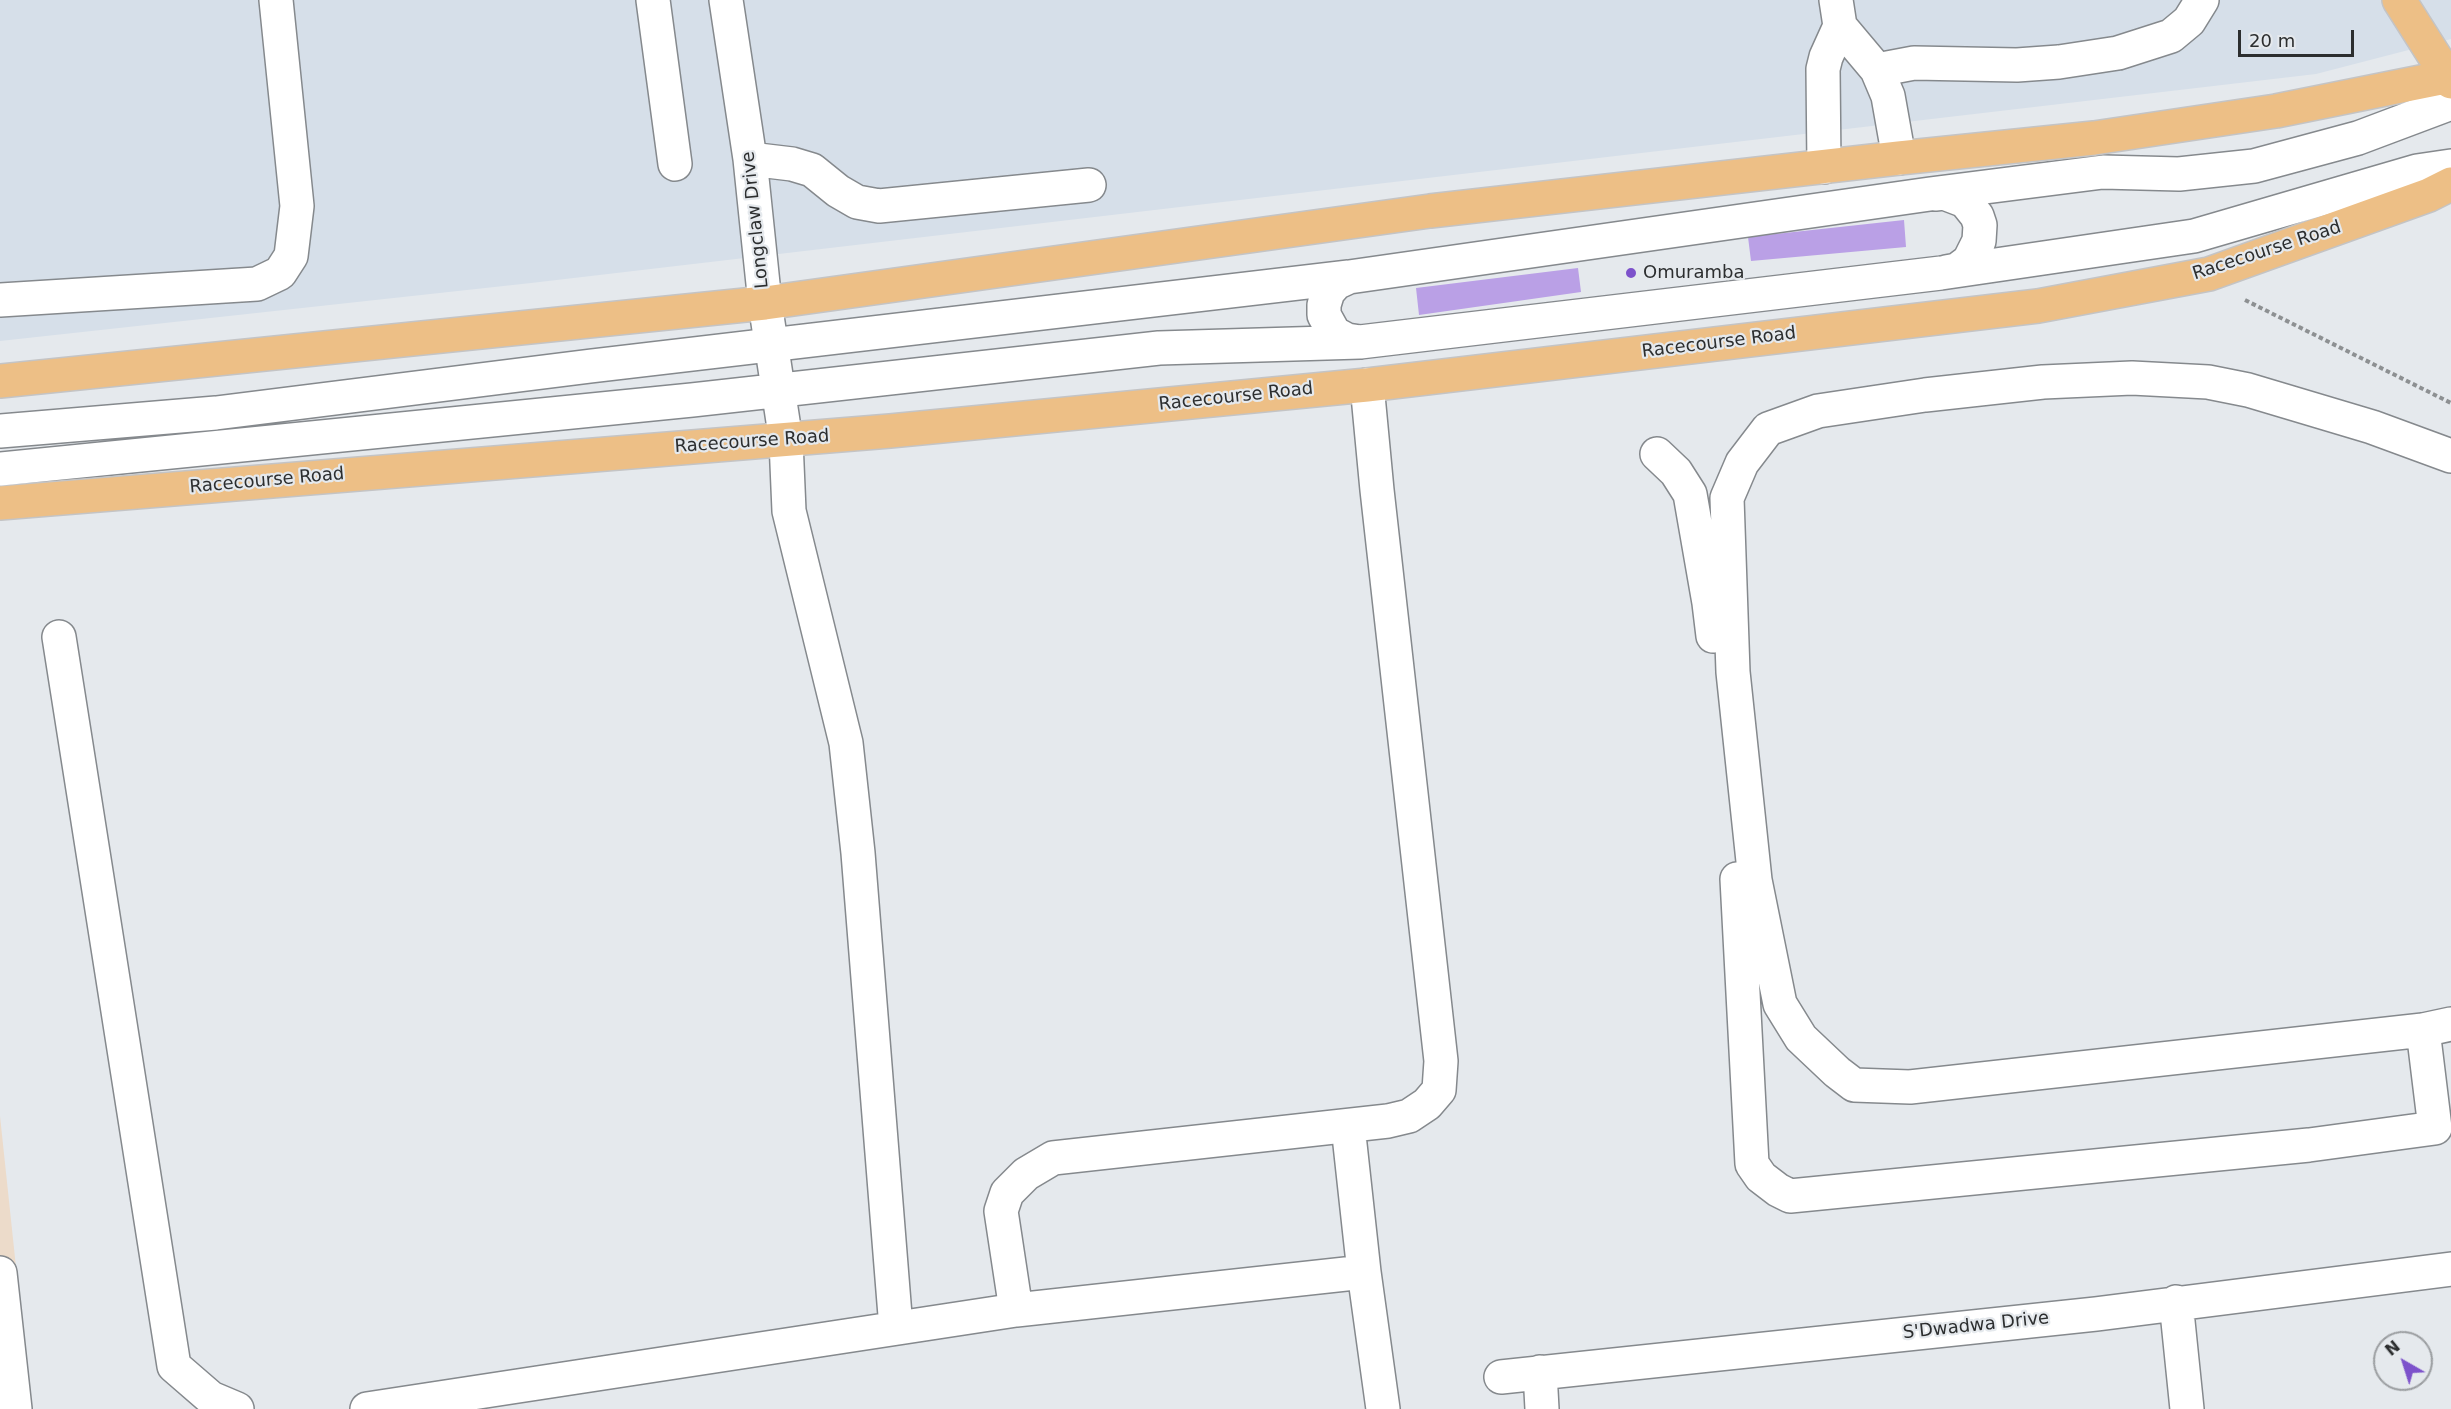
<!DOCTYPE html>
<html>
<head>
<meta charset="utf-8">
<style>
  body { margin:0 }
  #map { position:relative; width:2451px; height:1409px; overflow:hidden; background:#e5e9ed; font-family:"DejaVu Sans",sans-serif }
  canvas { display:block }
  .north { position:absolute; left:2373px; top:1331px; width:60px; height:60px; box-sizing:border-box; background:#e5e9ed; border:2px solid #9b9ea1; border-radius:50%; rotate:321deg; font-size:16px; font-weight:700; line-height:24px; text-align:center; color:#2c2e2f }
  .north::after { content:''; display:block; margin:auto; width:21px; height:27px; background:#7d52cb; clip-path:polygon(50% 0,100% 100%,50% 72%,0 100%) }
  .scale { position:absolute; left:2238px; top:30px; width:116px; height:27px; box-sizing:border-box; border:3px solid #2c2e2f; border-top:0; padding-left:8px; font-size:18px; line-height:21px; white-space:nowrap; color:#2c2e2f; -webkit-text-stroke:4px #e5e9ed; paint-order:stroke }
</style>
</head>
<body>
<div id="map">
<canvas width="2451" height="1409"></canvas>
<div class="north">N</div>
<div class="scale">20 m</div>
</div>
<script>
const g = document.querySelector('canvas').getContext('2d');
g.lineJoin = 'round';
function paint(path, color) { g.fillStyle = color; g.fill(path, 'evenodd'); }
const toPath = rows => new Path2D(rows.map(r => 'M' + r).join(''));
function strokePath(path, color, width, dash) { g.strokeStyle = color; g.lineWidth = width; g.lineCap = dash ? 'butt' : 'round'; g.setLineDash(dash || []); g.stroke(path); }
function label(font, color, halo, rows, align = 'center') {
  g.font = font + ' "DejaVu Sans",sans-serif'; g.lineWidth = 4.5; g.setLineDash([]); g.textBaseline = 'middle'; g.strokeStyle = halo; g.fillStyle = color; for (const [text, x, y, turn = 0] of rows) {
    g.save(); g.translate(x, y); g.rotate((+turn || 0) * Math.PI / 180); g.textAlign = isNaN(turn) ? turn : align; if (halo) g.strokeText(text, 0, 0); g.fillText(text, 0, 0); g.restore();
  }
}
paint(toPath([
  [0,1116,31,1409,0,1409]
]), '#ecdbca');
paint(toPath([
  [0,0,2451,0,2451,39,2316,74,531,283,0,341]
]), '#d6dfe9');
paint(toPath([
  [1904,220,1906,247,1751,261,1748,237],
  [1578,268,1581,292,1419,315,1416,288]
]), '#baa0e6');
const minor = toPath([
  [653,0,675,164],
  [726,0,750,159,765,303,786,441,789,511,846,743,858,853,896,1328],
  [1840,26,1877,70,1888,96,1899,158],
  [1877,70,1914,63,2017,65,2059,62,2118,53,2171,36,2189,21,2202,0],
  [750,159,792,164,812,170,838,191,857,202,879,206,1089,185],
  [1824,167,1823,69,1826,57,1840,26,1836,0],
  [1935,194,1944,193,1965,201,1977,216,1980,225,1979,241,1969,261,1957,270,1946,272],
  [1349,277,1336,283,1328,292,1324,305,1324,315,1334,333,1347,340,1360,342],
  [0,300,257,284,280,273,291,256,297,206,276,0],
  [0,431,216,413,591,366,1349,277,1930,194,2103,172,2179,174,2254,166,2358,138,2451,103],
  [1657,454,1676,472,1690,494,1709,603,1713,636],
  [2451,456,2372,427,2248,390,2208,382,2132,378,2043,382,1925,395,1818,411,1768,429,1742,463,1727,498,1733,672,1755,880,1780,1004,1801,1038,1837,1072,1854,1085,1910,1087,2423,1030,2451,1024],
  [0,469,692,400,1159,348,1360,342,1941,273,2194,236,2417,171,2451,166],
  [59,637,174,1366,211,1398,237,1409],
  [1737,879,1752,1164,1761,1177,1778,1190,1790,1196,2309,1145,2435,1128,2423,1030],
  [1348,1126,1364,1272,1383,1409],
  [0,1273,15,1409],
  [2176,1302,2187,1409],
  [1016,1310,1001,1211,1007,1193,1026,1174,1053,1158,1388,1121,1409,1116,1427,1104,1439,1090,1441,1061,1377,490,1367,385],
  [1540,1372,1542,1409],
  [1501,1377,2096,1314,2451,1269],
  [367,1409,1016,1310,1364,1272]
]);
const major = toPath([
  [2399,0,2451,82],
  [0,381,765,303,1430,211,1899,158,2094,138,2276,111,2451,76],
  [0,503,890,431,1367,385,2038,306,2209,274,2429,195,2451,184]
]);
strokePath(minor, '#85898d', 36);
strokePath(major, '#c4c4c5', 36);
strokePath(toPath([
  [2245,300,2451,403]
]), '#8d9092', 4, [4.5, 3]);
strokePath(minor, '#fff', 33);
strokePath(major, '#edbf86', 33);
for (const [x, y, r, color] of [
  [1631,273,6,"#7d52cb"]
]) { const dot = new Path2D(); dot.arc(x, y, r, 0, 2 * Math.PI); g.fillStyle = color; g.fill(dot); strokePath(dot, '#e5e9ed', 2); }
label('18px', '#2c2e2f', '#e5e9ed', [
  ["Longclaw Drive",756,220,-96],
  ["Racecourse Road",2267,251,-18],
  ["Racecourse Road",1719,343,-7],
  ["Racecourse Road",1236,397,-6],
  ["Racecourse Road",752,442,-4],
  ["Racecourse Road",267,481,-5],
  ["S'Dwadwa Drive",1976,1326,-6]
]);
label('18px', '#2c2e2f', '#e5e9ed', [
  ["Omuramba",1643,273]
], 'left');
</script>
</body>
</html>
